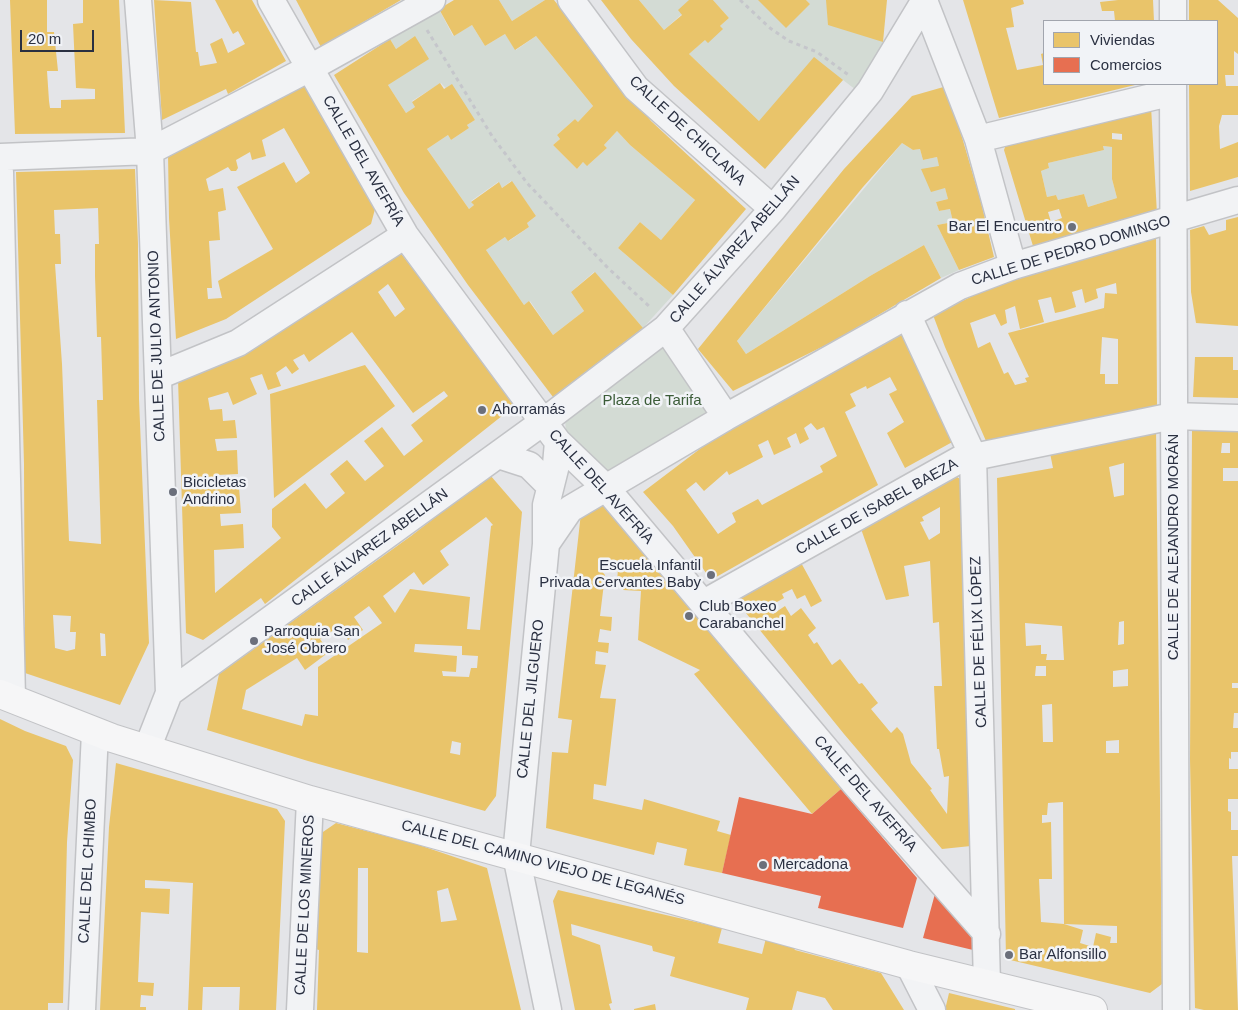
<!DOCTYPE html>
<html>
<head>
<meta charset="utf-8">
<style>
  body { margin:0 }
  #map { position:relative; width:1238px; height:1010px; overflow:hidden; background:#e4e5e8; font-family:Helvetica,sans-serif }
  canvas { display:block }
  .legend { position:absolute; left:1043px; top:20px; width:175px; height:65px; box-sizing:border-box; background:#f1f3f7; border:1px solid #a1a5ae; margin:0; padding:6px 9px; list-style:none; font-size:15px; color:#2a3041 }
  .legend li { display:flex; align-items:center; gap:10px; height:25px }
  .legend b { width:25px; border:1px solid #a1a5ae }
  .scale { position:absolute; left:20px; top:30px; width:74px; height:22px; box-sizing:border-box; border:2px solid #2a3041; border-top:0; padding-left:6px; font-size:15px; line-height:18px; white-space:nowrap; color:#2a3041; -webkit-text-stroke:4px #f1f3f7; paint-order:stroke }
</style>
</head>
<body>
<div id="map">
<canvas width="1238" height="1010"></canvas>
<ul class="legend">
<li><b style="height:14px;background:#e9c46a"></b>Viviendas</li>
<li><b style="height:14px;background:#e76f51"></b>Comercios</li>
</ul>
<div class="scale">20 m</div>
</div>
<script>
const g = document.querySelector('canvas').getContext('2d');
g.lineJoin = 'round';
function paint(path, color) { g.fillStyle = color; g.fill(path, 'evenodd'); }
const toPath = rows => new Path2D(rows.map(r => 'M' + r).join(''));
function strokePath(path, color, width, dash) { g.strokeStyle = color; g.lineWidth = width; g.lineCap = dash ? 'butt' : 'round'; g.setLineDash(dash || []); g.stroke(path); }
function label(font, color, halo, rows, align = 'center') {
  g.font = font + ' Helvetica,sans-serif'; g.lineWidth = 5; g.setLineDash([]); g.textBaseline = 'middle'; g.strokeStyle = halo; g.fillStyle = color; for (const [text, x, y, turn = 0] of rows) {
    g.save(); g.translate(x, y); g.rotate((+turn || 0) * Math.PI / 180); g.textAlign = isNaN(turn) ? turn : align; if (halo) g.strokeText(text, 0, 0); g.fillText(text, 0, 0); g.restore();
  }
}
paint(toPath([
  [499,0,545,0,512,21],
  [639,0,698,0,664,30],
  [713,0,758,0,810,4,806,0,826,0,883,42,860,93,843,80,759,121,689,54,729,18],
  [439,9,453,36,472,25,485,46,505,34,516,50,536,36,593,106,578,122,575,119,557,135,560,139,553,145,577,169,583,162,588,165,607,148,604,145,617,131,630,145,695,200,661,240,640,222,618,248,673,295,643,328,594,272,571,292,584,311,553,335,530,301,524,305,486,250,505,237,509,241,529,227,527,223,536,216,511,181,502,188,498,182,471,201,474,205,469,209,427,149,448,135,451,140,469,128,467,125,475,120,441,83,412,101,415,107,406,113,388,85,415,36,396,49,390,39],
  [902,143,913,150,920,149,923,160,937,157,948,199,936,202,939,211,950,209,953,222,937,225,959,270,941,278,924,245,870,276,746,354,737,341],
  [1103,146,1112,147,1112,179,1117,198,1088,207,1084,194,1058,200,1056,195,1047,197,1041,171,1049,168,1048,163,1104,150],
  [661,338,718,413,606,480,566,438,565,415]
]), '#d3dbd4');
paint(toPath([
  [10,0,47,0,47,32,54,32,58,71,47,71,49,101,50,108,61,108,61,100,95,99,95,89,76,88,73,24,83,23,83,0,119,0,125,133,15,134],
  [154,0,191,2,196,52,198,52,200,66,217,63,210,44,222,38,228,53,245,44,238,31,233,34,215,0,252,0,286,61,228,94,226,89,162,120],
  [296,0,401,0,321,47],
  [454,0,499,0,512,21,545,0,554,0,651,121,746,209,673,295,618,248,640,222,661,240,695,200,630,145,617,131,604,145,607,148,587,166,583,162,577,169,553,145,560,139,557,135,575,119,578,122,593,106,536,36,515,50,505,34,485,46,472,25,454,36,439,9],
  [601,0,639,0,664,30,682,15,678,10,689,0,713,0,729,18,720,26,723,29,708,43,705,40,689,54,759,121,814,57,843,80,765,169,674,86,631,39],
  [758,0,806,0,810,4,786,28],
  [826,0,887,0,883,42,828,25],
  [963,0,1023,0,1024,4,1011,8,1014,27,1006,28,1017,70,1043,65,1041,54,1044,53,1044,84,1135,85,999,118],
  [1118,0,1153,0,1154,21,1115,21,1114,11,1102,11,1100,2],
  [1189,0,1218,0,1238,18,1238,54,1234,51,1234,75,1225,75,1226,86,1238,86,1238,115,1222,115,1219,126,1220,149,1238,142,1238,177,1190,191,1189,84,1217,84,1217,21,1189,21],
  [415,36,429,59,388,85,406,113,415,107,412,102,440,83,444,89,452,84,475,120,467,125,469,128,451,140,448,135,427,149,469,209,474,205,471,202,499,182,502,188,512,181,536,216,527,223,529,227,508,241,505,237,486,250,524,305,529,301,553,335,584,311,571,292,595,272,643,328,553,397,468,285,404,193,334,75,390,39,396,49],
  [304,84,375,209,371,224,226,319,176,339,169,218,168,153],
  [284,128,310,173,296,183,284,162,237,187,273,249,218,281,222,298,208,299,207,288,212,288,209,241,220,240,218,212,226,210,223,188,209,191,206,179,228,167,231,171,236,171,238,168,236,160,250,152,252,160,266,156,262,140],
  [947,86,981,202,994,257,959,270,937,225,953,222,950,209,939,211,936,202,948,199,945,188,931,192,921,169,939,166,937,157,923,160,920,149,913,150,902,143,863,187,737,341,746,354,870,276,924,245,941,278,836,340,733,391,698,349,844,169,912,96],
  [1151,106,1157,214,1033,246,1004,150,1008,139],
  [1112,133,1122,134,1122,140,1112,139],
  [1103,146,1112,147,1112,179,1117,198,1088,207,1084,194,1058,200,1056,195,1047,197,1041,171,1049,168,1048,163,1104,150],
  [1059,209,1062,218,1051,222,1048,212],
  [135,169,138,244,139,399,149,643,120,705,25,673,24,464,16,172],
  [98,208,99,244,95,244,95,276,97,337,101,337,103,400,97,400,101,544,69,541,62,364,55,264,61,264,60,234,55,234,54,210],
  [53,615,71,616,70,632,76,632,75,649,67,651,55,648],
  [100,633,105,634,106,656,101,656],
  [1238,217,1238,326,1196,323,1191,292,1190,230,1204,226,1209,235,1226,230,1226,220],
  [1156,234,1157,406,1048,431,986,441,945,347,933,315,985,290,1051,265],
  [1116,283,1117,294,1105,293,1104,308,1008,333,1029,377,1025,378,1027,382,1015,385,1008,372,1004,374,990,342,978,348,970,323,995,314,1001,326,1007,323,1005,310,1015,306,1020,329,1044,322,1038,300,1051,297,1055,313,1064,311,1076,307,1072,292,1082,289,1085,303,1098,298,1096,289],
  [1102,337,1118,339,1118,384,1105,384,1105,374,1100,374],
  [399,251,517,404,265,604,261,598,203,640,186,633,178,379],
  [388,284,405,309,395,317,378,292],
  [352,332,413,413,444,391,448,396,411,425,423,441,404,456,382,427,364,441,384,466,365,481,347,460,330,474,345,493,326,509,305,483,272,509,272,527,281,538,215,593,214,550,244,548,243,524,221,526,220,514,241,513,239,487,218,488,217,475,238,474,237,450,217,451,215,439,237,438,235,420,223,421,222,409,210,410,208,398,228,392,233,405,257,394,250,378,262,374,268,390,281,386,276,373,286,366,292,374,299,369,293,360,304,354,309,362],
  [904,331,956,440,905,468,887,433,904,422,889,394,897,390,890,377,867,389,866,386,850,394,856,406,845,412,878,485,711,580,673,526,643,492,713,439],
  [811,423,817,430,824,427,837,456,820,466,823,472,762,505,758,499,732,513,736,522,718,534,686,490,696,482,704,491,727,471,729,475,763,457,758,445,768,440,774,455,791,447,787,438,796,433,800,444,809,439,804,428],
  [1195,357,1233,357,1233,370,1238,370,1238,398,1193,397],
  [365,365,395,406,274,498,270,394],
  [1156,427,1162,984,1150,993,1006,959,997,478,1053,468,1050,453],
  [1124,463,1124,495,1114,497,1109,467],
  [1124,621,1124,644,1118,645,1119,622],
  [1025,623,1062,626,1064,660,1046,660,1047,654,1041,654,1041,645,1026,646],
  [1036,666,1046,666,1046,676,1035,676],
  [1128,669,1128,686,1113,687,1113,671],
  [1052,704,1053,742,1043,742,1042,705],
  [1119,740,1119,753,1106,753,1106,741],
  [1063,802,1064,924,1117,926,1117,943,1110,943,1111,937,1096,933,1093,947,1080,943,1083,930,1064,924,1041,922,1039,879,1052,879,1051,822,1042,823,1042,815,1047,815,1048,803],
  [1192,430,1238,430,1238,468,1223,468,1223,481,1238,481,1238,683,1232,683,1232,688,1238,688,1238,713,1234,713,1233,728,1238,728,1238,752,1231,752,1231,759,1229,758,1229,769,1238,769,1238,799,1228,799,1228,811,1231,812,1231,830,1238,830,1238,856,1232,856,1238,1010,1204,1010,1195,1008,1190,759],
  [1222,443,1230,443,1230,453,1221,453],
  [953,474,967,484,971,846,942,849,844,734,733,597,799,559,822,601,811,607,805,595,797,599,792,589,782,594,784,598,768,607,773,614,785,606,791,616,801,608,816,628,808,635,814,644,817,642,832,665,840,659,859,684,862,683,878,703,871,709,891,733,897,727,903,734,911,763,932,789,930,790,947,814,949,776,944,777,939,749,937,749,934,686,942,686,939,622,933,623,930,561,904,566,909,596,886,600,860,526],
  [940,507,940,533,929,540,920,522,924,521,922,517],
  [490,475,522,512,496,796,485,811,308,761,207,730,219,674,411,536],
  [486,517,493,525,491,526,480,630,467,629,470,597,410,589,395,613,383,596,414,572,423,585,449,565,440,551],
  [369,606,382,623,318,667,318,716,305,714,302,726,242,709,246,690,297,658,305,670,329,652,320,639,340,626,348,640,363,630,354,617],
  [415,644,462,646,462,655,478,656,477,668,471,668,469,677,443,676,442,671,456,672,457,656,414,652],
  [452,741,461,743,460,755,450,753],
  [597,504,606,507,841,789,812,814,694,674,700,670,638,640,641,591,623,590,624,582,617,582,618,569,609,558,599,568,605,575,600,616,612,617,611,631,600,629,598,642,609,643,608,653,596,651,595,664,606,665,600,698,616,699,606,786,594,784,593,799,642,810,644,799,720,821,717,831,731,835,722,873,684,865,687,849,657,842,654,855,546,828,552,752,568,753,572,720,558,718,581,513],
  [0,719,25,731,66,746,73,760,67,842,63,1003,48,1003,48,1010,0,1010],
  [116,763,277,809,285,821,276,1010,239,1010,240,987,203,987,202,1010,188,1010,193,883,145,880,145,888,170,889,169,914,141,912,138,982,154,983,153,996,141,995,140,1007,146,1007,146,1010,100,1010,109,827],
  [336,823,416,844,487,868,521,1010,317,1010,319,950,315,949,320,834],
  [358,868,368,868,368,953,357,952],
  [448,888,457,920,441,922,437,891],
  [558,890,722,928,718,943,762,954,766,938,792,945,795,950,881,973,904,1010,833,1010,825,998,797,991,792,1010,746,1010,749,998,670,976,675,957,653,951,652,946,571,924,572,935,600,945,612,1003,609,1004,611,1010,575,1010,553,901],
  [949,993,1015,1009,1015,1010,945,1010],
  [655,1004,656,1010,634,1010,634,1009]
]), '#e9c46a');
paint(toPath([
  [841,789,917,878,903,928,818,908,821,896,722,873,739,797,812,814],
  [936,890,978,941,973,950,923,938]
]), '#e76f51');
const street = toPath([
  [138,0,150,151,169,693],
  [271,0,405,235,558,442,606,488,856,785,987,934],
  [571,0,636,88,773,209],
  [1173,0,1173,21],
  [925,3,978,139,1013,266],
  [1173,84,1176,1010],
  [978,139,1173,92],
  [0,157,150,151,310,68,432,0],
  [0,172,12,698],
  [907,314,973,456,987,984],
  [666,328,726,417],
  [158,376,238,343,405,235],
  [498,455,529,465,550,486],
  [546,544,570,509,726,417,960,286,1013,266,1238,200],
  [704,603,959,460,1173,416,1238,418],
  [147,749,169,693,543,422,666,328,773,209,870,91,925,0],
  [909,965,932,1010],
  [82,1010,95,732],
  [300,1010,310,800],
  [548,1010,516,855,546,544,546,505,556,465,558,442]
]);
const secondary = toPath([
  [0,694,112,738,310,800,909,965,1093,1010]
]);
strokePath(street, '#c2c3c6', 29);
strokePath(secondary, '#c2c3c6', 30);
strokePath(toPath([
  [740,0,770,28,789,41,817,52,850,76],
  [427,30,492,136,527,183,608,268,651,308]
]), '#c5c6cb', 3, [4, 4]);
strokePath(street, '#f2f3f5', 26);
strokePath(secondary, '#f6f6f7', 28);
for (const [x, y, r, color] of [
  [1072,227,5,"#6b6f7b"],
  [482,410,5,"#6b6f7b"],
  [173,492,5,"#6b6f7b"],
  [711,575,5,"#6b6f7b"],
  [689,616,5,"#6b6f7b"],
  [254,641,5,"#6b6f7b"],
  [763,865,5,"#6b6f7b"],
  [1009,955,5,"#6b6f7b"]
]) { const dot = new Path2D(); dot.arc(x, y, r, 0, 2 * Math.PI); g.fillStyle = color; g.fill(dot); strokePath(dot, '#f1f3f7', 2); }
label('15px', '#2a3041', '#f1f3f7', [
  ["CALLE DE CHICLANA",687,131,43],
  ["CALLE DEL AVEFRÍA",363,161,60],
  ["CALLE ÁLVAREZ ABELLÁN",735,250,-49],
  ["CALLE DE PEDRO DOMINGO",1071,251,-17],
  ["CALLE DE JULIO ANTONIO",157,346,-92],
  ["CALLE DEL AVEFRÍA",601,487,48],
  ["CALLE DE ISABEL BAEZA",877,507,-29],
  ["CALLE DE ALEJANDRO MORÁN",1174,547,-90],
  ["CALLE ÁLVAREZ ABELLÁN",370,548,-36],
  ["CALLE DE FÉLIX LÓPEZ",979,642,-92],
  ["CALLE DEL JILGUERO",531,699,-84],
  ["CALLE DEL AVEFRÍA",865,794,49],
  ["CALLE DEL CAMINO VIEJO DE LEGANÉS",543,863,15],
  ["CALLE DEL CHIMBO",88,871,-87],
  ["CALLE DE LOS MINEROS",305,905,-87]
]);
label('15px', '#2a3041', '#f1f3f7', [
  ["Bar El Encuentro",1062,227,"right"],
  ["Ahorramás",492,410],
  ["Bicicletas",183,483],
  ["Andrino",183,500],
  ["Escuela Infantil",701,566,"right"],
  ["Privada Cervantes Baby",701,583,"right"],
  ["Club Boxeo",699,607],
  ["Carabanchel",699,624],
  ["Parroquia San",264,632],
  ["José Obrero",264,649],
  ["Mercadona",773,865],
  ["Bar Alfonsillo",1019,955]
], 'left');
label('15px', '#3b5c38', '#f1f3f7', [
  ["Plaza de Tarifa",652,401]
]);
</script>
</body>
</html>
